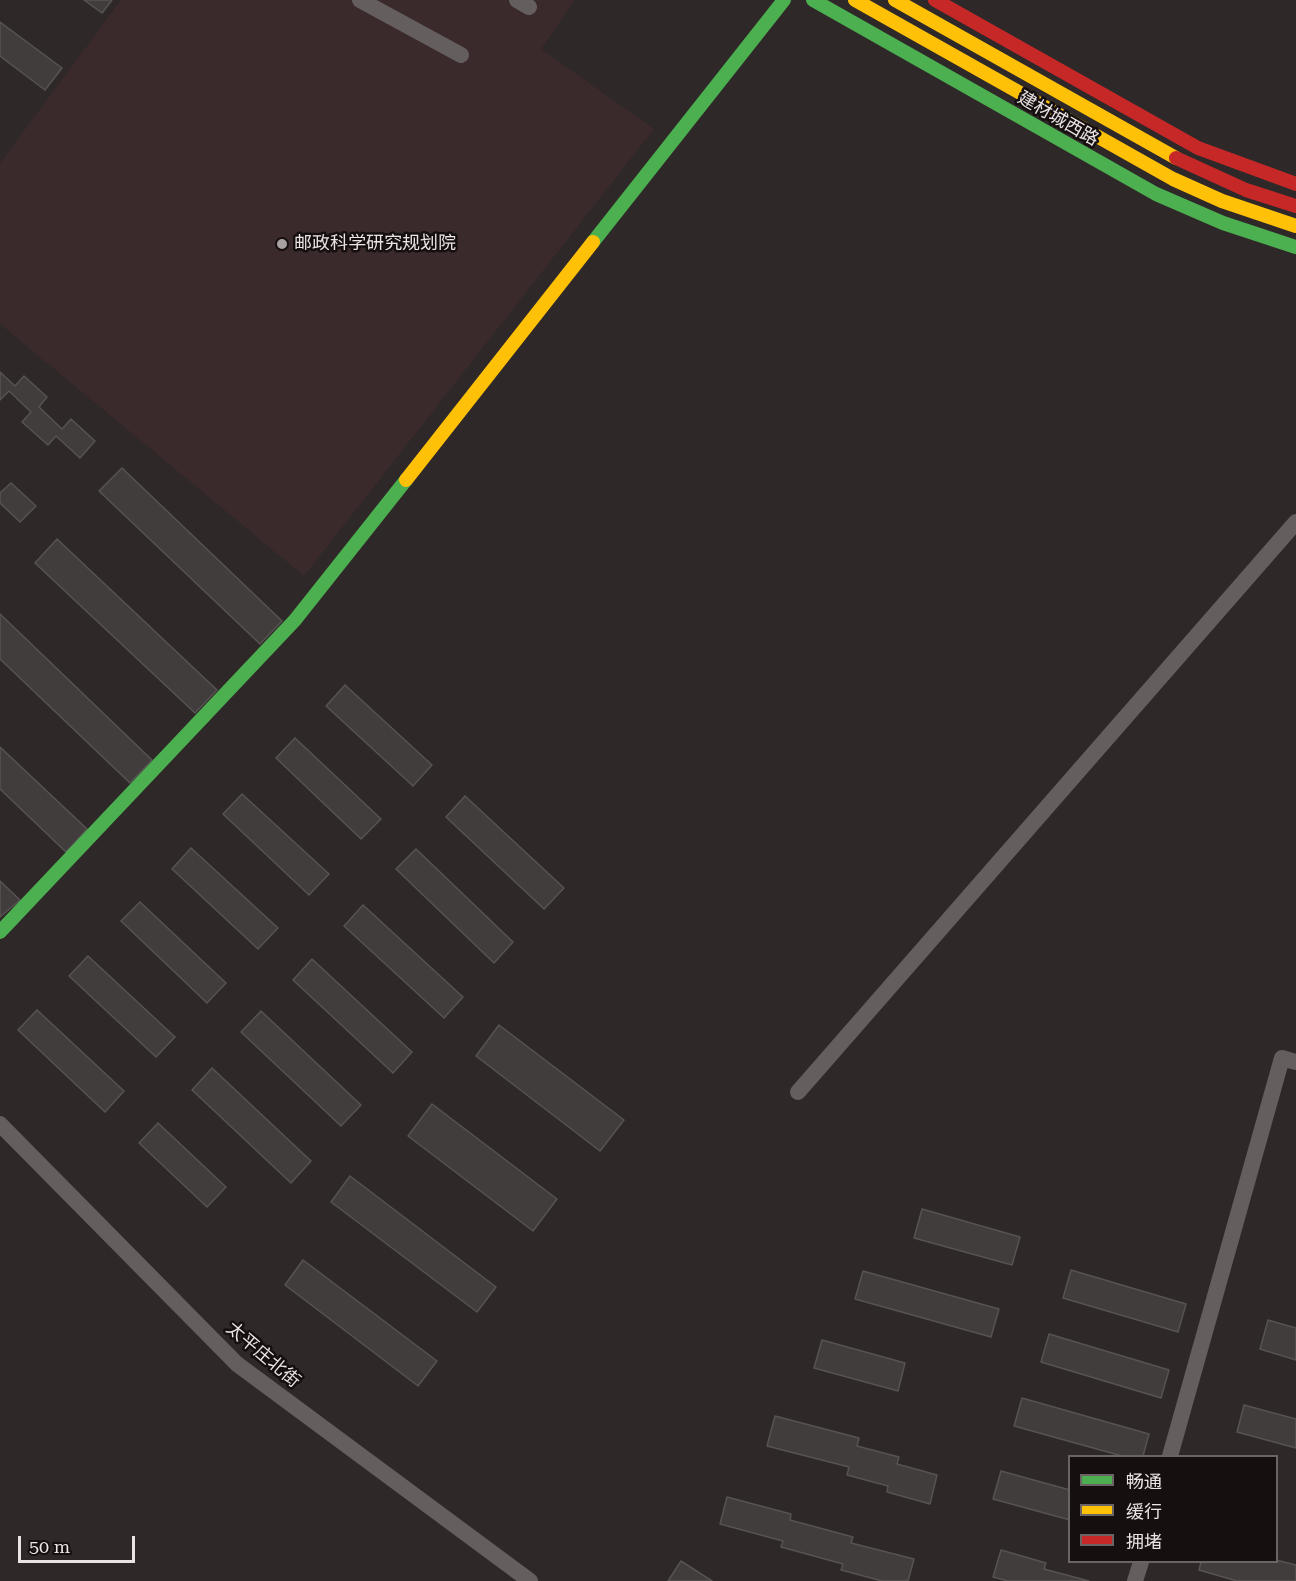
<!DOCTYPE html>
<html>
<head>
<meta charset="utf-8">
<style>
  body { margin:0 }
  #map { position:relative; width:1296px; height:1581px; overflow:hidden; background:#2e2828; font-family:"Roboto Serif","Noto Sans SC",serif }
  canvas { display:block }
  .legend { position:absolute; left:1068px; top:1455px; width:210px; height:108px; box-sizing:border-box; background:#150f0f; border:2px solid #6b6464; margin:0; padding:8px 10px; list-style:none; font-size:18px; color:#ece4e4 }
  .legend li { display:flex; align-items:center; gap:12px; height:30px }
  .legend b { width:30px; border:2px solid #6b6464 }
  .scale { position:absolute; left:18px; top:1536px; width:117px; height:27px; box-sizing:border-box; border:3px solid #ece4e4; border-top:0; padding-left:8px; font-size:18px; line-height:21px; white-space:nowrap; color:#ece4e4; -webkit-text-stroke:4px #150f0f; paint-order:stroke }
</style>
</head>
<body>
<div id="map">
<canvas width="1296" height="1581"></canvas>
<ul class="legend">
<li><b style="height:8px;background:#4caf50"></b>畅通</li>
<li><b style="height:8px;background:#ffc107"></b>缓行</li>
<li><b style="height:8px;background:#c62828"></b>拥堵</li>
</ul>
<div class="scale">50 m</div>
</div>
<script>
const g = document.querySelector('canvas').getContext('2d');
g.lineJoin = 'round';
function paint(path, color) { g.fillStyle = color; g.fill(path, 'evenodd'); }
const toPath = rows => new Path2D(rows.map(r => 'M' + r).join(''));
function strokePath(path, color, width, dash) { g.strokeStyle = color; g.lineWidth = width; g.lineCap = dash ? 'butt' : 'round'; g.setLineDash(dash || []); g.stroke(path); }
function label(font, color, halo, rows, align = 'center') {
  g.font = font + ' "Roboto Serif","Noto Sans SC",serif'; g.lineWidth = 5; g.setLineDash([]); g.textBaseline = 'middle'; g.strokeStyle = halo; g.fillStyle = color; for (const [text, x, y, turn = 0] of rows) {
    g.save(); g.translate(x, y); g.rotate((+turn || 0) * Math.PI / 180); g.textAlign = isNaN(turn) ? turn : align; if (halo) g.strokeText(text, 0, 0); g.fillText(text, 0, 0); g.restore();
  }
}
paint(toPath([
  [121,0,575,0,541,49,654,129,304,576,0,324,0,163]
]), '#3b2a2b');
const building = toPath([
  [84,0,112,0,102,13,84,0],
  [0,22,62,68,45,90,0,56,0,22],
  [0,372,15,386,24,376,47,397,39,407,62,429,71,419,95,441,80,458,56,436,48,445,22,422,31,412,9,391,0,400,0,372],
  [122,468,282,621,260,644,99,491,122,468],
  [11,483,36,506,20,522,0,503,0,493,11,483],
  [57,539,217,690,195,713,35,563,57,539],
  [0,614,152,760,130,783,0,659,0,614],
  [345,685,432,765,413,786,326,706,345,685],
  [295,738,381,819,361,839,276,758,295,738],
  [0,747,87,829,66,852,0,789,0,747],
  [242,794,329,874,309,895,223,814,242,794],
  [465,796,564,888,544,909,446,817,465,796],
  [191,848,278,928,258,949,172,869,191,848],
  [416,849,513,942,494,963,396,869,416,849],
  [0,881,20,900,0,917,0,881],
  [140,902,226,983,207,1003,121,921,140,902],
  [363,905,463,997,444,1018,344,926,363,905],
  [88,956,175,1037,156,1057,69,976,88,956],
  [312,959,412,1052,393,1073,293,980,312,959],
  [37,1010,124,1091,105,1112,18,1030,37,1010],
  [261,1011,361,1105,341,1126,241,1032,261,1011],
  [499,1025,624,1120,600,1151,476,1056,499,1025],
  [212,1068,311,1161,291,1183,192,1090,212,1068],
  [432,1104,557,1199,533,1231,408,1136,432,1104],
  [158,1123,226,1187,207,1207,139,1143,158,1123],
  [350,1176,496,1287,477,1312,331,1202,350,1176],
  [922,1209,1020,1237,1012,1265,914,1238,922,1209],
  [303,1260,437,1361,418,1386,285,1285,303,1260],
  [1071,1270,1186,1304,1178,1332,1063,1298,1071,1270],
  [863,1271,999,1309,991,1337,855,1299,863,1271],
  [1268,1320,1296,1328,1296,1360,1260,1349,1268,1320],
  [1049,1334,1169,1370,1161,1398,1041,1362,1049,1334],
  [822,1340,905,1363,898,1391,814,1368,822,1340],
  [1022,1398,1149,1434,1143,1456,1122,1456,1014,1426,1022,1398],
  [1244,1405,1296,1419,1296,1448,1237,1432,1244,1405],
  [775,1416,859,1438,857,1446,899,1457,897,1464,937,1475,930,1504,887,1492,888,1486,847,1475,849,1467,767,1446,775,1416],
  [1001,1471,1070,1490,1070,1520,993,1499,1001,1471],
  [727,1497,791,1514,790,1520,853,1537,851,1543,914,1559,908,1581,882,1581,841,1570,843,1564,781,1547,783,1541,720,1524,727,1497],
  [1001,1550,1046,1563,1044,1569,1089,1581,1008,1581,993,1577,1001,1550],
  [1276,1560,1296,1565,1296,1581,1237,1581,1199,1570,1201,1562,1276,1560],
  [681,1561,712,1581,668,1581,681,1561]
]);
paint(building, '#423d3d');
strokePath(building, '#585353', 1.5);
strokePath(toPath([
  [360,0,461,55],
  [517,0,529,7],
  [798,1092,1296,522],
  [0,1124,237,1364,530,1581],
  [1170,1456,1282,1058,1296,1062],
  [1135,1581,1141,1562]
]), '#645e5e', 16);
strokePath(toPath([
  [813,0,1156,194,1223,223,1296,247],
  [593,242,784,0],
  [0,932,295,620,406,480]
]), '#4caf50', 14);
strokePath(toPath([
  [855,0,1173,179,1222,201,1296,226],
  [895,0,1176,158],
  [406,480,593,242]
]), '#ffc107', 14);
strokePath(toPath([
  [935,0,1198,148,1296,184],
  [1176,158,1246,190,1296,206]
]), '#c62828', 14);
for (const [x, y, r, color] of [
  [282,244,6,"#aaa2a2"]
]) { const dot = new Path2D(); dot.arc(x, y, r, 0, 2 * Math.PI); g.fillStyle = color; g.fill(dot); strokePath(dot, '#150f0f', 2); }
label('18px', '#ece4e4', '#150f0f', [
  ["建材城西路",1058,119,30],
  ["太平庄北街",263,1355,40]
]);
label('18px', '#ece4e4', '#150f0f', [
  ["邮政科学研究规划院",294,244]
], 'left');
</script>
</body>
</html>
